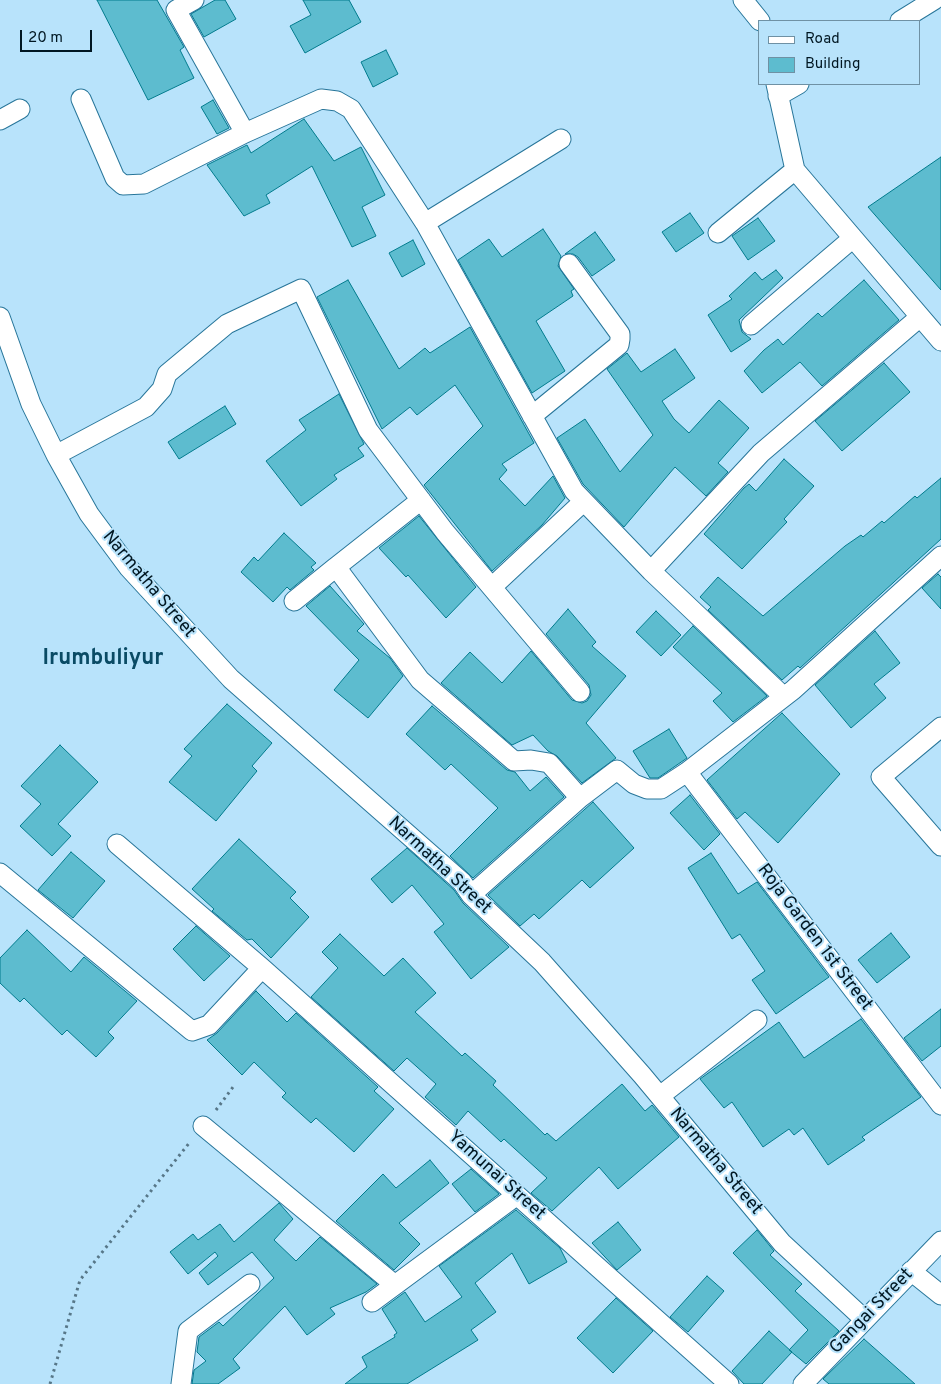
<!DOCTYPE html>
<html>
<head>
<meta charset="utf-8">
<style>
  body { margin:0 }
  #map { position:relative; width:941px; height:1384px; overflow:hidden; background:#b8e3fb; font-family:Overpass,sans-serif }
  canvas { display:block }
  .legend { position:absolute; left:758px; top:20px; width:162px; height:65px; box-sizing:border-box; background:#b8e3fb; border:1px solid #6f91a4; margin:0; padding:6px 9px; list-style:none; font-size:15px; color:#011722 }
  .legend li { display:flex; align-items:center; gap:10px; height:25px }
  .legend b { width:25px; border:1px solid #6f91a4 }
  .scale { position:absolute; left:20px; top:30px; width:72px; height:22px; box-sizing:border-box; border:2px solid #011722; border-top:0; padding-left:6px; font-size:15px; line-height:18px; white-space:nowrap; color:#011722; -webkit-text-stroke:4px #b8e3fb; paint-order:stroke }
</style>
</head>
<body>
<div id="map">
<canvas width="941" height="1384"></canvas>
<ul class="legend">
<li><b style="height:6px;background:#fff"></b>Road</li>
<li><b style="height:14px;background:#5dbccf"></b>Building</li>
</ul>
<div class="scale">20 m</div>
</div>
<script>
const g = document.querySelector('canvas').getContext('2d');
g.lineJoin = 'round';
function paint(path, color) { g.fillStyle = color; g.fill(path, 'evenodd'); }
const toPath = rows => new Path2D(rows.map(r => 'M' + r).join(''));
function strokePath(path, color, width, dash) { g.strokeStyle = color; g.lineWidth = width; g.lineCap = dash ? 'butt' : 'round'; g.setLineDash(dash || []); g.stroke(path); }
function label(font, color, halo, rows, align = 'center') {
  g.font = font + ' Overpass,sans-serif'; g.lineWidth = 4; g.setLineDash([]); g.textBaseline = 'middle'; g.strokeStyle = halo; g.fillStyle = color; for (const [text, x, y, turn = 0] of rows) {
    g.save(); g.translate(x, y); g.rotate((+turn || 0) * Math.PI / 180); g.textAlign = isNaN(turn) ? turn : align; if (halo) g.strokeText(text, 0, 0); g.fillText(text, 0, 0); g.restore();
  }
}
const building = toPath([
  [97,0,157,0,184,47,180,50,194,78,148,100,97,0],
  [215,0,225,0,236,19,204,37,191,14,215,0],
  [303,0,349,0,361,22,305,53,290,26,311,15,303,0],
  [386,50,398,74,373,87,361,62,386,50],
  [213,100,229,128,217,134,201,107,213,100],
  [304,119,334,161,361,147,385,195,362,207,376,236,352,247,312,166,266,195,270,203,244,216,207,165,247,145,251,153,304,119],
  [941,157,941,290,868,207,941,157],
  [690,213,704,233,676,252,662,232,690,213],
  [758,218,775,241,748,260,732,236,758,218],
  [543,229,561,256,558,266,574,289,571,291,573,296,536,321,565,371,532,393,458,260,489,239,502,257,543,229],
  [595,232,615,260,592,276,578,257,573,254,565,254,595,232],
  [413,240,425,264,402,277,389,253,413,240],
  [776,270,783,278,739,320,742,332,751,339,731,352,708,315,732,299,729,296,755,272,762,280,776,270],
  [348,280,399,369,425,348,430,353,470,327,534,443,502,464,507,470,499,479,525,506,553,476,565,498,542,525,492,571,424,485,483,426,455,385,417,415,410,407,382,429,317,297,348,280],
  [864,280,899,320,822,386,800,362,762,393,744,371,764,350,778,339,783,345,818,313,822,317,864,280],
  [675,349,695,378,662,401,674,419,689,433,719,400,749,428,718,463,728,472,706,496,675,467,624,527,583,484,557,438,585,419,620,472,653,435,607,369,627,353,641,372,675,349],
  [884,363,910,392,842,451,815,421,884,363],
  [339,394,364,444,358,448,364,456,334,475,337,479,301,506,266,461,306,430,299,420,339,394],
  [225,406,236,424,179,459,168,442,225,406],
  [784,459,814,486,784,519,787,522,742,569,704,534,744,488,749,484,756,491,784,459],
  [941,478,941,539,800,668,798,666,782,680,708,610,711,607,700,597,718,577,763,616,845,546,861,535,863,537,882,521,884,523,915,496,917,498,941,478],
  [419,516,476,587,446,618,408,575,406,577,379,548,419,516],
  [284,533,316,563,311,567,314,570,290,590,287,587,273,602,241,572,254,557,258,561,284,533],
  [938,574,941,577,941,609,922,588,938,574],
  [330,586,364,624,357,631,390,658,403,676,368,718,334,690,359,660,306,606,330,586],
  [568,609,596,642,592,646,626,676,586,723,616,758,582,783,557,756,548,751,533,735,512,745,441,683,470,652,502,683,531,651,572,700,582,703,587,701,591,695,589,685,546,634,568,609],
  [656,611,681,635,661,656,636,632,656,611],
  [693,626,767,696,733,722,713,701,722,693,673,647,693,626],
  [875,631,900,663,874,684,886,698,851,728,815,685,875,631],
  [227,704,272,743,252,766,257,771,216,821,169,782,192,756,184,749,227,704],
  [432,706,507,770,515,772,530,791,546,777,564,797,473,878,450,856,498,808,451,764,445,770,406,734,432,706],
  [782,713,840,774,778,843,745,812,737,819,707,780,782,713],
  [669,729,687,758,658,778,650,778,633,751,669,729],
  [60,745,98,782,58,824,71,836,52,856,20,826,41,804,21,786,60,745],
  [690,795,720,834,704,850,670,813,690,795],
  [593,802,634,848,590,888,582,880,539,919,534,914,520,926,488,895,593,802],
  [239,839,296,892,290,898,309,917,271,958,252,939,247,940,212,911,214,909,192,889,239,839],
  [407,848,454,890,463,903,509,947,471,979,434,932,444,924,412,885,392,903,371,879,407,848],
  [71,852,105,881,73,918,38,890,71,852],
  [711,853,738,894,757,882,829,977,776,1014,752,980,765,971,740,934,732,939,688,868,711,853],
  [196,926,230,956,204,981,173,949,196,926],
  [27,930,71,972,84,957,137,1001,108,1032,114,1038,96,1057,67,1030,62,1035,24,998,20,1002,0,983,0,958,27,930],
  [891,933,910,957,877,983,858,960,891,933],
  [340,934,384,976,403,958,436,993,415,1012,462,1056,465,1053,496,1081,493,1085,545,1135,547,1133,556,1141,622,1084,645,1111,652,1105,679,1137,618,1189,599,1167,552,1211,531,1193,547,1178,504,1139,501,1142,468,1111,456,1125,425,1097,436,1084,407,1058,394,1071,311,997,338,968,322,952,340,934],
  [256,991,287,1022,296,1013,378,1087,374,1091,394,1109,354,1152,316,1118,311,1123,282,1097,286,1093,254,1062,242,1075,207,1040,217,1033,256,991],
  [941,1009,941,1046,922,1061,904,1038,941,1009],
  [861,1019,921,1097,862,1137,865,1140,828,1165,803,1128,794,1135,789,1129,763,1147,732,1102,724,1108,700,1079,779,1022,804,1058,861,1019],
  [430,1160,449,1183,399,1223,420,1244,394,1270,336,1221,383,1174,396,1188,430,1160],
  [471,1169,499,1194,475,1212,452,1184,471,1169],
  [279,1203,293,1219,274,1240,296,1261,320,1237,377,1284,366,1292,330,1308,335,1314,307,1335,285,1306,233,1359,240,1368,218,1384,192,1384,194,1370,206,1361,197,1352,199,1337,219,1322,223,1326,274,1278,252,1252,208,1285,199,1273,218,1256,215,1252,188,1274,170,1252,193,1234,198,1240,220,1224,234,1242,279,1203],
  [516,1210,560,1248,567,1262,529,1284,512,1253,475,1283,496,1312,471,1330,478,1340,407,1384,345,1384,367,1367,362,1357,395,1337,394,1335,397,1333,382,1309,405,1292,425,1322,462,1297,439,1266,516,1210],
  [618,1222,641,1250,617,1270,592,1243,618,1222],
  [757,1230,774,1251,770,1255,802,1284,795,1291,839,1331,806,1364,789,1350,808,1330,733,1253,757,1230],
  [707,1276,724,1291,688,1332,670,1317,707,1276],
  [616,1298,653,1331,613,1373,577,1338,616,1298],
  [769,1331,792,1352,762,1384,744,1384,732,1371,769,1331],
  [864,1339,915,1384,829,1384,823,1379,864,1339]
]);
paint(building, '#5dbccf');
strokePath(building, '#017b8d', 1);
const street = toPath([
  [194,0,176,10,245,133],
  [743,0,760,21],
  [900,21,934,0],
  [776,84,795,170,941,341],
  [778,96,799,84],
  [81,99,115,178,123,185,144,184,245,133,321,99,337,101,351,109,425,223,574,491,651,571,784,697],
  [0,120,20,109],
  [425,223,561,139],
  [718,233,795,170],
  [0,317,31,404,56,455,89,514,129,568,231,679,462,882,471,895,542,962,642,1075,782,1243,864,1319],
  [751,325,853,238],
  [532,416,619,345,620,339,620,334,569,264],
  [56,455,146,407,162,389,167,374,227,324,301,289,368,430,445,532,580,692],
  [336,567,421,500],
  [651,571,761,453,920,317],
  [492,587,583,502],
  [294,601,336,567,420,680,514,761,531,760,549,763,580,798],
  [941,727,881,777,941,846],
  [687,772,941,1105],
  [117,844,262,968,729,1384],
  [0,873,192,1031,209,1025,262,968],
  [471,895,580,798,617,770,634,784,647,789,661,789,687,772,793,690,941,556],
  [660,1096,757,1020],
  [203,1126,395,1285],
  [911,1271,941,1295],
  [372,1302,517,1195],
  [181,1384,188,1331,250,1284],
  [803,1384,941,1241]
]);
strokePath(street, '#28769a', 21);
strokePath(toPath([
  [216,1110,233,1087],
  [50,1384,80,1280,190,1142]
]), '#577788', 3, [2.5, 4]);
strokePath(street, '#fff', 19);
label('18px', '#011722', '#b8e3fb', [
  ["Narmatha Street",148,585,50],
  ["Narmatha Street",439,866,43],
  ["Roja Garden 1st Street",814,938,53],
  ["Narmatha Street",715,1162,50],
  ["Yamunai Street",496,1176,42],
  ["Gangai Street",872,1312,-46]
]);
label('bold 22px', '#0a4b65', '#b8e3fb', [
  ["Irumbuliyur",103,660]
]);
</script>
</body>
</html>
